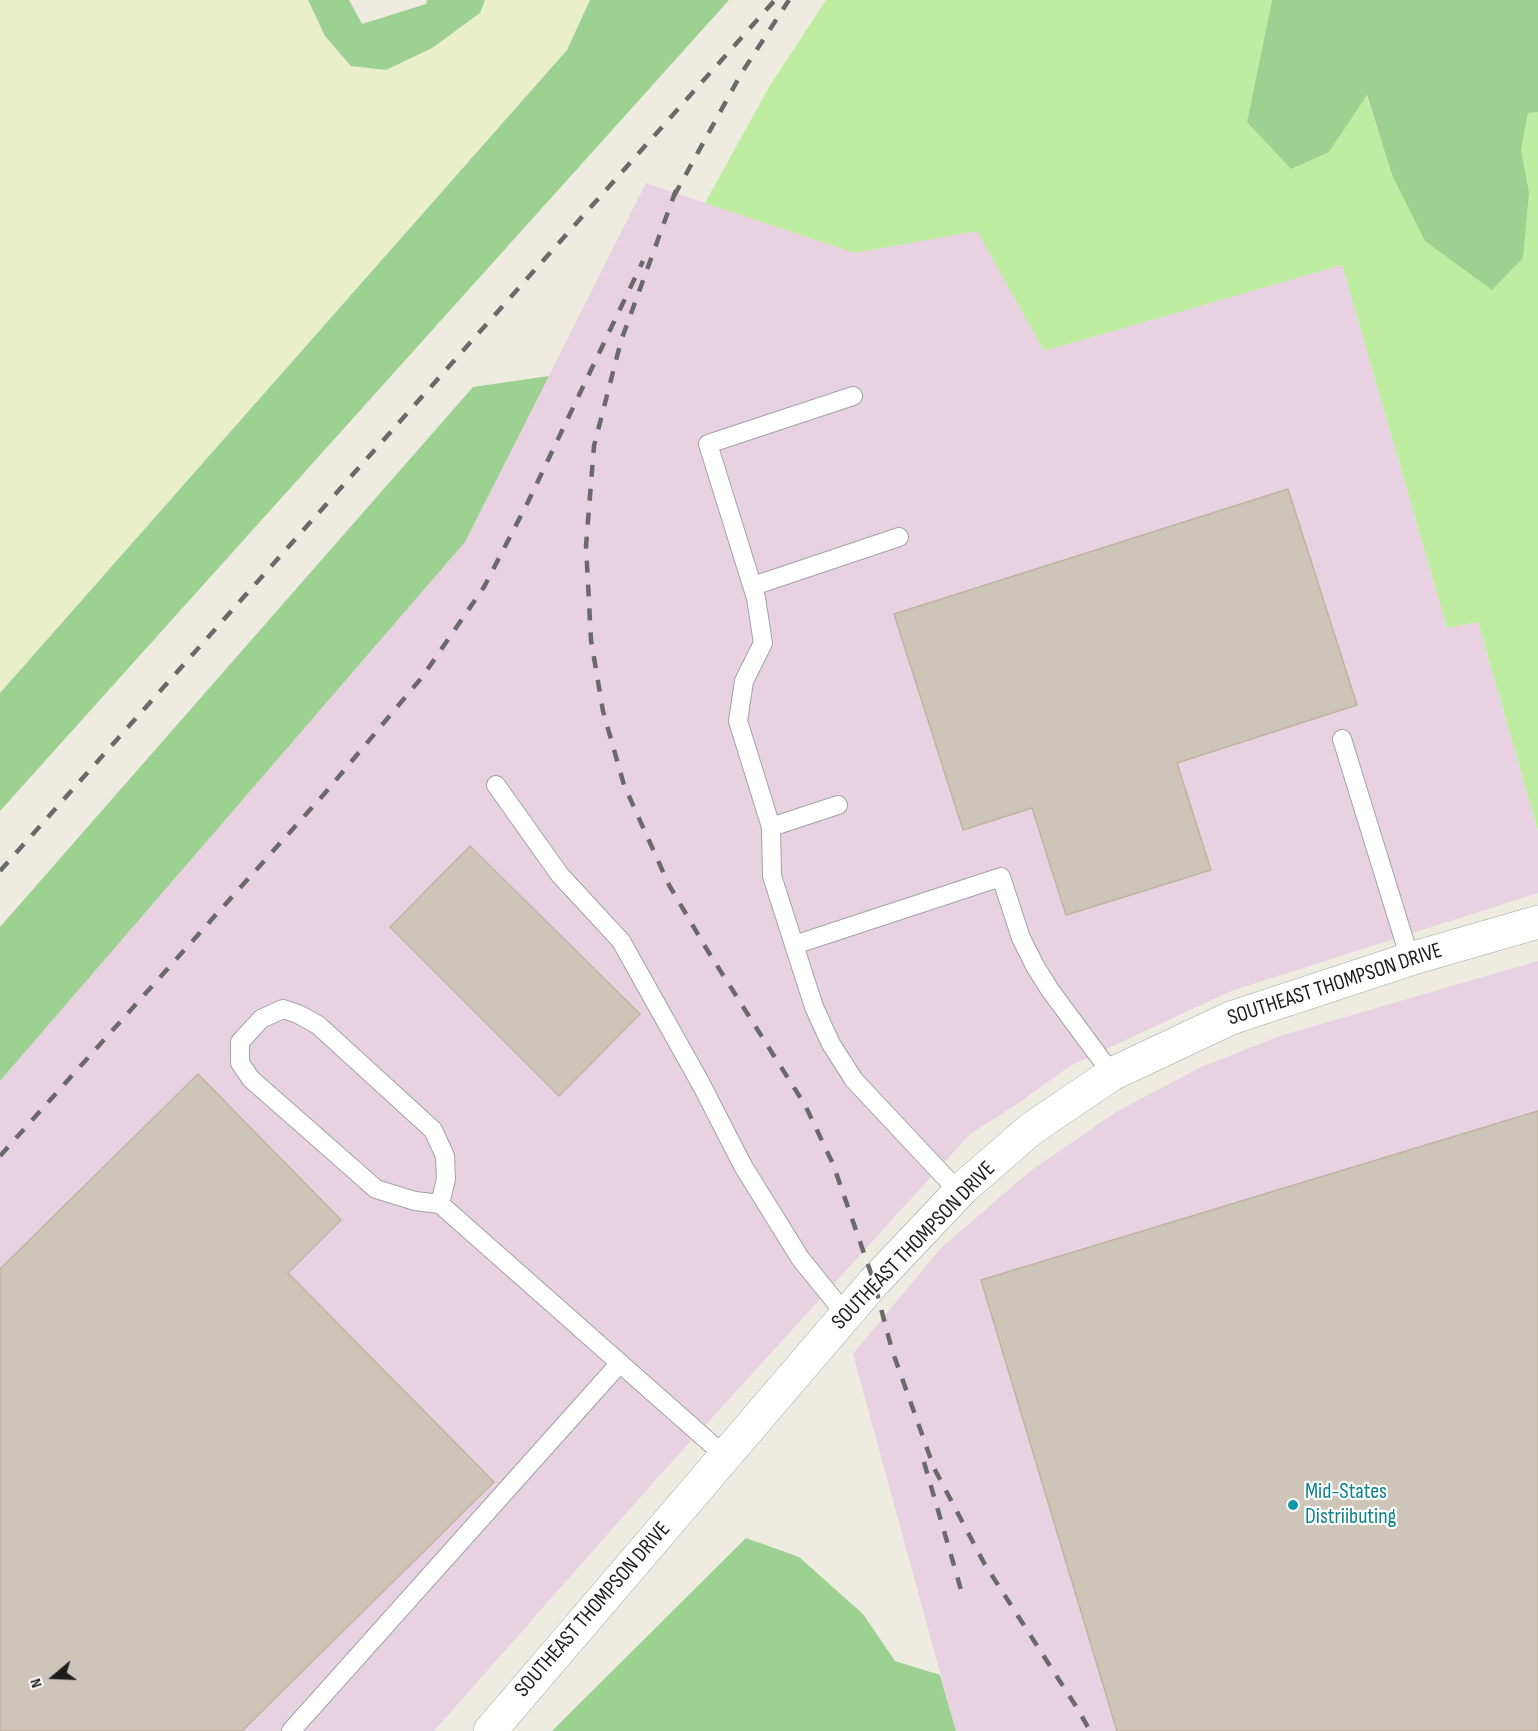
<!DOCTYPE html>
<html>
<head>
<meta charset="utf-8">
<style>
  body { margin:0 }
  #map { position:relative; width:1538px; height:1731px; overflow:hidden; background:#eeebe0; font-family:"Sofia Sans Condensed",sans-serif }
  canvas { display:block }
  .north { position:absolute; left:24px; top:1647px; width:60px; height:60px; -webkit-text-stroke:4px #fff; paint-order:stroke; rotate:251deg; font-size:16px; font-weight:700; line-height:24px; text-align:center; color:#1c1c1c }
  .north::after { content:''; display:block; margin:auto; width:21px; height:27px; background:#1c1c1c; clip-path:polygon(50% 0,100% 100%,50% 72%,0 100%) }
</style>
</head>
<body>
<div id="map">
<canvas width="1538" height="1731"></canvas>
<div class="north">N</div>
</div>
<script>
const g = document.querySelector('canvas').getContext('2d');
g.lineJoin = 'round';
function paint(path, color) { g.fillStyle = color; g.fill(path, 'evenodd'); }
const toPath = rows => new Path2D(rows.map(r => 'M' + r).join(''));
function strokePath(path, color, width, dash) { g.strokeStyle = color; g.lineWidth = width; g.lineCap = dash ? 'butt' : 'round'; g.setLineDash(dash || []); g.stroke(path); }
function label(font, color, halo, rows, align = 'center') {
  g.font = font + ' "Sofia Sans Condensed",sans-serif'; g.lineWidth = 4.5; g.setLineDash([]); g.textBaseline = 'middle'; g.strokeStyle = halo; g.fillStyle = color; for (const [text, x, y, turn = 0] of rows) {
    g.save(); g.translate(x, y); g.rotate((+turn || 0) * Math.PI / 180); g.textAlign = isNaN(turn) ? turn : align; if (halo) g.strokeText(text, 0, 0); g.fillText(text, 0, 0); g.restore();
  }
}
paint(toPath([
  [646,183,855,253,977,230,1044,351,1342,265,1447,628,1478,622,1538,831,1538,893,1231,991,1070,1066,1017,1104,970,1134,651,1485,434,1731,0,1731,0,1081,465,542],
  [1538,961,1538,1731,956,1731,853,1354,941,1248,1029,1172,1116,1112,1201,1067,1280,1036]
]), '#e8d2e1');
paint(toPath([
  [0,0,308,0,325,36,479,13,485,0,590,0,567,50,0,693]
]), '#e8efca');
paint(toPath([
  [826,0,1272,0,1247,122,1329,152,1366,94,1392,175,1529,192,1521,150,1528,113,1538,112,1538,831,1478,622,1447,628,1342,265,1044,351,977,231,855,253,705,203,769,87]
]), '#beeda2');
paint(toPath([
  [308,0,349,0,362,24,426,4,427,0,485,0,480,13,432,48,386,70,351,66,325,36],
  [590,0,729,0,0,811,0,693,567,50],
  [1272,0,1538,0,1538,112,1528,113,1521,150,1529,192,1523,258,1492,290,1425,241,1392,175,1367,95,1329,152,1291,169,1247,122],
  [549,376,465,542,0,1081,0,927,473,387],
  [746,1538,799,1557,863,1614,895,1661,940,1675,956,1731,552,1731]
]), '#9dd192');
const building = toPath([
  [1288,489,1357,705,1177,763,1211,870,1066,915,1032,808,963,830,894,614,1288,489],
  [470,846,640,1014,559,1096,390,927,470,846],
  [198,1074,341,1220,288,1273,494,1482,242,1731,0,1731,0,1269,198,1074],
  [1538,1111,1538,1731,1117,1731,981,1280,1538,1111]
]);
paint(building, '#cec5b9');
strokePath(building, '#c1b3a2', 1.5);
const lane = toPath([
  [853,396,708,444,756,598,763,643,744,681,738,721,771,827,772,876,814,1007,831,1044,854,1080,959,1192],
  [753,586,899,537],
  [1342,739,1410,959],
  [496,785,560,875,621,941,701,1084,743,1166,800,1258,846,1315],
  [771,827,838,805],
  [794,945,1001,877,1021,938,1035,966,1050,990,1112,1074],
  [440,1204,446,1179,445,1156,433,1130,318,1025,298,1014,283,1009,261,1019,240,1042,240,1063,251,1079,376,1189,415,1201,440,1204,725,1456],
  [291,1731,620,1363]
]);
const street = toPath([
  [490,1731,874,1282,963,1188,1031,1129,1112,1074,1231,1018,1410,959,1538,922]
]);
strokePath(lane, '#a3a3a3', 20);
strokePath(street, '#a3a3a3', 34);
strokePath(lane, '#fff', 18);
strokePath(street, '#fff', 33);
strokePath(toPath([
  [676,190,621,341,594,446,586,546,591,640,603,711,624,785,669,885,706,948,805,1105,833,1164,874,1282,892,1350,934,1468,984,1563,1079,1711,1090,1731],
  [674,196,741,74,789,0],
  [0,871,775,0],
  [0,1156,325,793,423,676,484,587,528,502,643,261],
  [924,1462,964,1600]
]), '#6a6a6a', 4.5, [12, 12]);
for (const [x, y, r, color] of [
  [1293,1505,6,"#0f9aa8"]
]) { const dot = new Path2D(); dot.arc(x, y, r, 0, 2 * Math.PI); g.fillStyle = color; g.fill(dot); strokePath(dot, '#fff', 2); }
label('22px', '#1c1c1c', '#fff', [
  ["SOUTHEAST THOMPSON DRIVE",1335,985,-18],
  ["SOUTHEAST THOMPSON DRIVE",914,1246,-46],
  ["SOUTHEAST THOMPSON DRIVE",593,1610,-49]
]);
label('22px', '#0d838f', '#fff', [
  ["Mid-States",1305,1492],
  ["Distriibuting",1305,1517]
], 'left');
</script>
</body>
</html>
